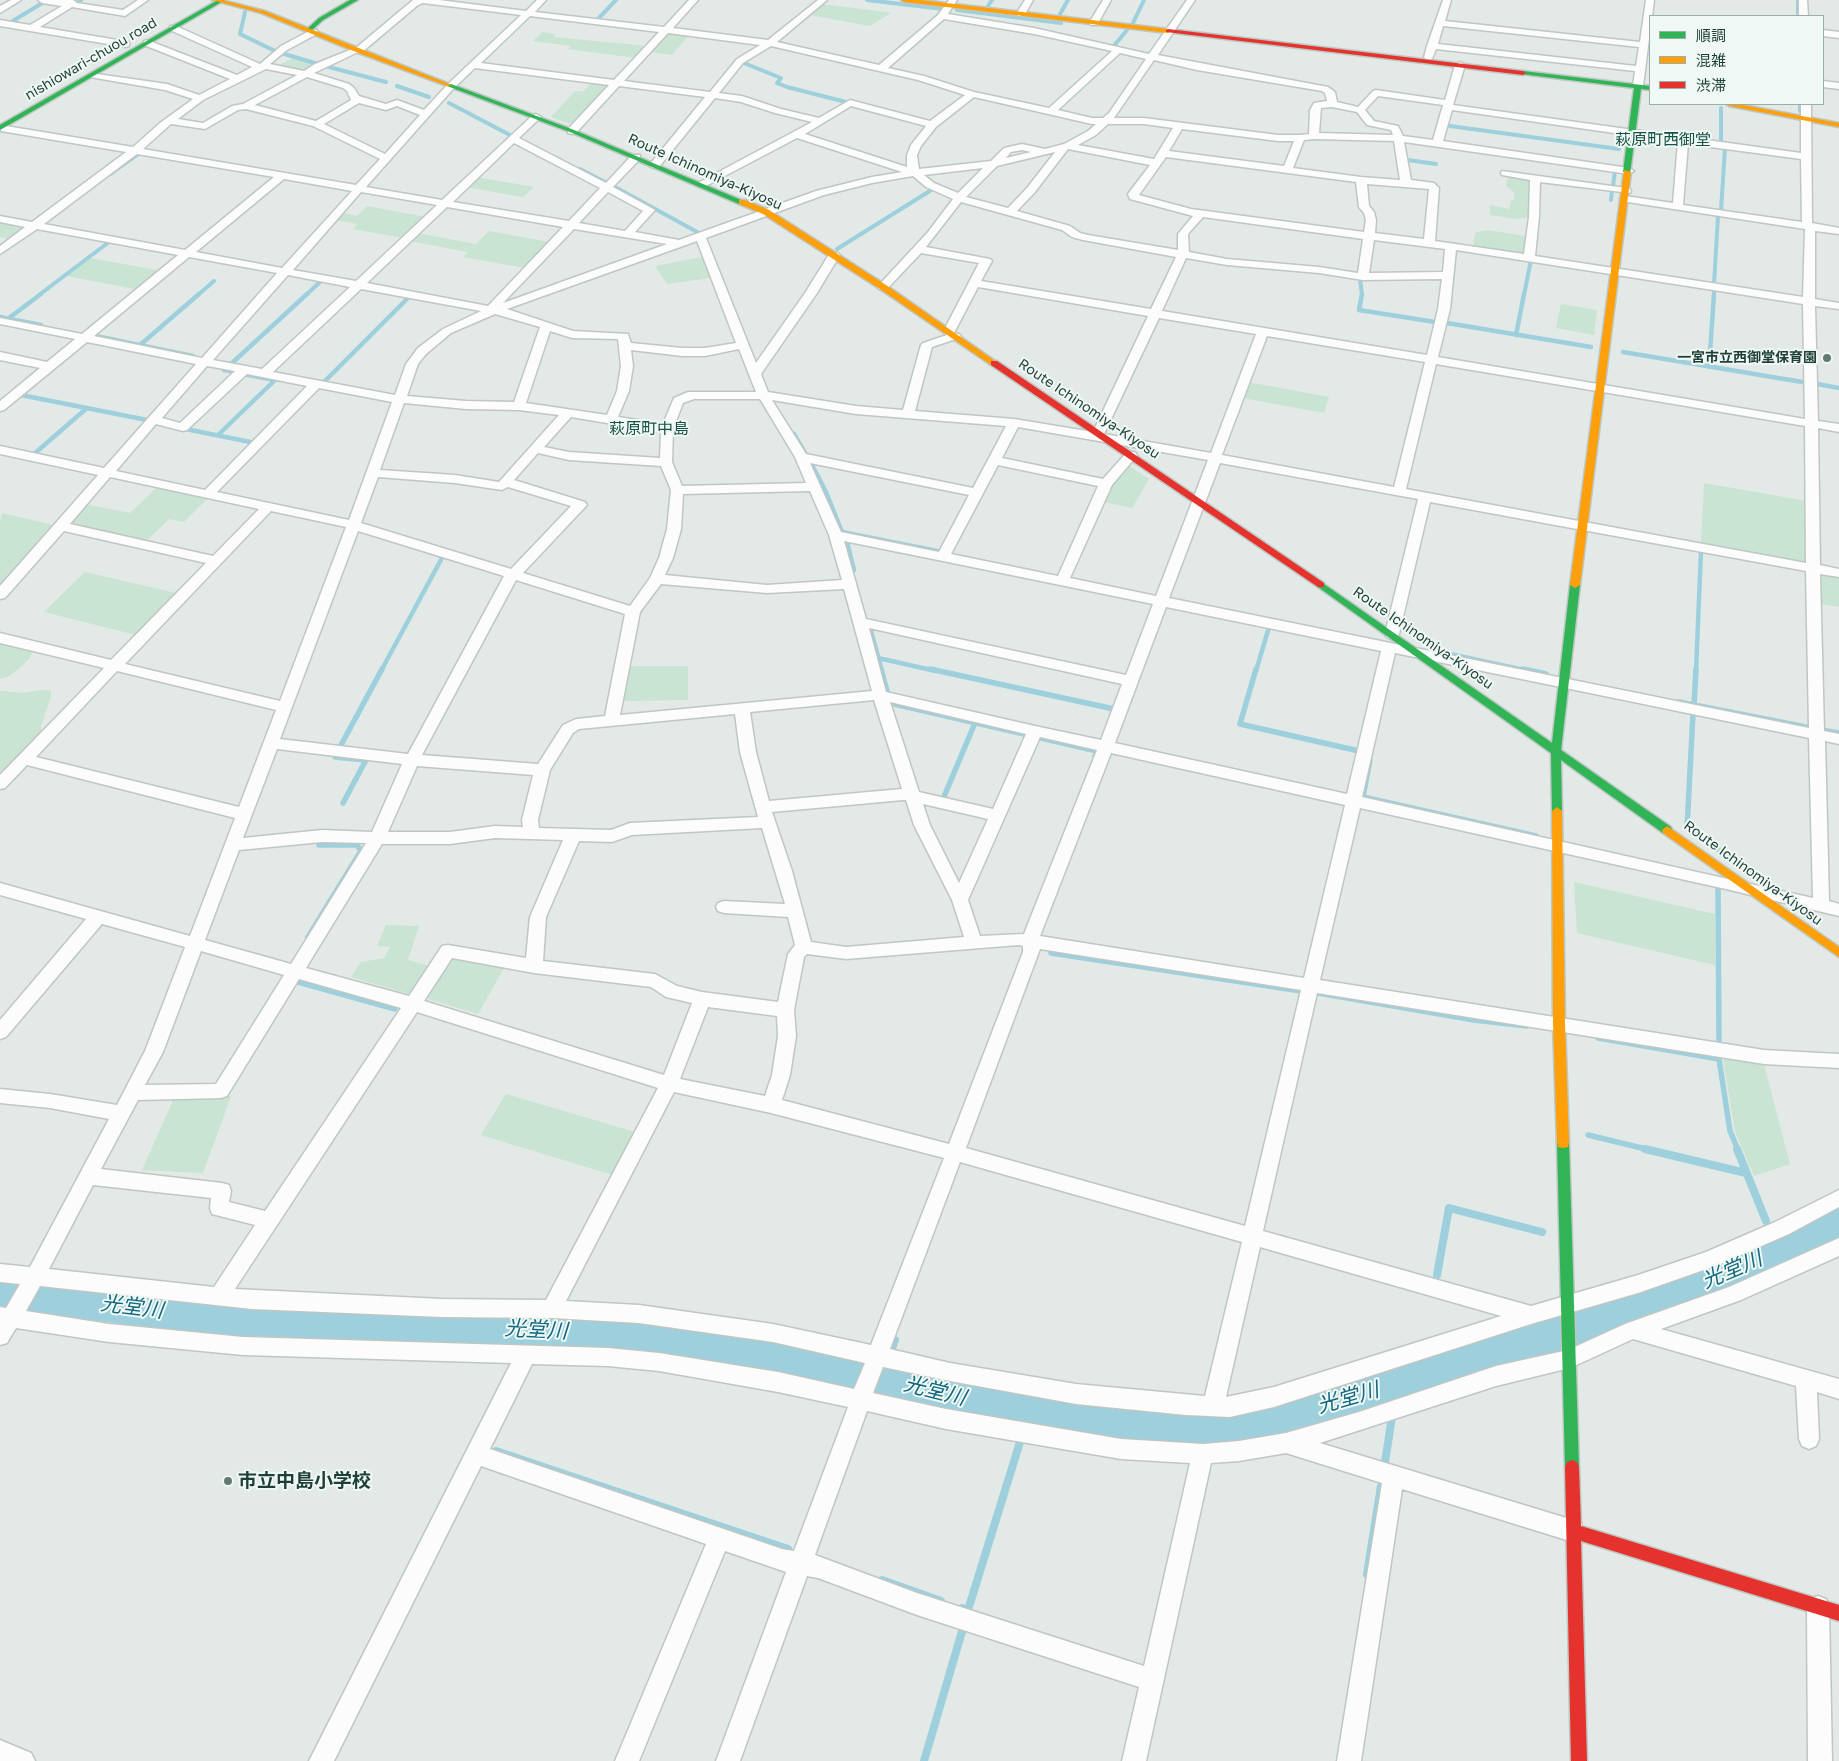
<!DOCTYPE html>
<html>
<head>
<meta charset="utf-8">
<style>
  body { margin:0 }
  #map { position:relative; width:1839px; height:1761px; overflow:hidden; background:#e2e9e6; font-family:"Golos Text","Noto Sans JP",sans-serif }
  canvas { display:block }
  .legend { position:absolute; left:1649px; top:15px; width:175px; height:90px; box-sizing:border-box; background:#eff8f4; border:1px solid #9baea8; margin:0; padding:6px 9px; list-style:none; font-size:15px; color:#1e3e37 }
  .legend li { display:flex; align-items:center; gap:10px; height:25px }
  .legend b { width:25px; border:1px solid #9baea8 }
</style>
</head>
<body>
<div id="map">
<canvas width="1839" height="1761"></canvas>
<ul class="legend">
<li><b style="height:6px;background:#30b455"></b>順調</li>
<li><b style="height:6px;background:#ff9f0a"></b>混雑</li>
<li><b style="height:6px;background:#e5322d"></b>渋滞</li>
</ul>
</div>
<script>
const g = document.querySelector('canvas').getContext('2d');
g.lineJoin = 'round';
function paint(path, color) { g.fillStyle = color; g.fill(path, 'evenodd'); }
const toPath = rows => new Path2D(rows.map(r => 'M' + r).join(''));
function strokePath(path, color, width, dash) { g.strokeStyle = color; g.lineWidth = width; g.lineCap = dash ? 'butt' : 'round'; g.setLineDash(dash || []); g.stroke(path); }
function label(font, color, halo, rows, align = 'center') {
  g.font = font + ' "Golos Text","Noto Sans JP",sans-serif'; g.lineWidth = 4; g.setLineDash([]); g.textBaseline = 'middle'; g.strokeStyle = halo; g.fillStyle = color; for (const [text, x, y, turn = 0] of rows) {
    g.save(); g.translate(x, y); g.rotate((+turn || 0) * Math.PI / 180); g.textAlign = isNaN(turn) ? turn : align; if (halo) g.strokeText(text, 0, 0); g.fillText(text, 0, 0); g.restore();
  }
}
paint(toPath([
  [822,4,886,12,891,13,870,26,810,15],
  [542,32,555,34,553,37,647,46,636,58,568,49,571,46,533,41],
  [666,33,689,35,672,55,649,52],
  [294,58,317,64,298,71,277,66],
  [593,81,611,85,575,124,571,124,551,117,575,91,583,92],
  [476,177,534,187,523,197,465,187],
  [1508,177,1522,178,1531,182,1529,217,1516,219,1490,215,1490,205,1509,209,1511,201,1514,199,1514,192,1506,186],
  [367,206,426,217,403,238,353,229,357,224,336,220,343,213,357,216],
  [0,223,27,229,12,240,0,237],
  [1488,230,1525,236,1526,238,1523,254,1473,247,1475,234,1477,232],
  [489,231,550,242,525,268,463,257,468,252,409,241,417,233,476,244],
  [702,257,710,278,667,284,655,266],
  [91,258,162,271,140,290,67,276],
  [1561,304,1597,310,1594,335,1556,328],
  [1248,382,1329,397,1324,413,1242,398],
  [1128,465,1149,479,1132,508,1103,502,1111,484],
  [1704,483,1806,501,1807,560,1802,563,1701,544],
  [157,487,208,498,184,522,169,519,144,543,67,523,85,504,130,513],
  [2,513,53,525,0,585,0,521],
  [85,572,180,594,140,636,44,612],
  [1819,574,1839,577,1839,607,1820,604],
  [0,642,31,650,32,654,29,659,18,669,9,676,0,679],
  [626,666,688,666,688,700,619,701],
  [42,690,51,691,51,696,41,726,41,736,6,771,0,772,0,691,23,693],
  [1574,882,1715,914,1715,965,1577,933],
  [386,925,419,926,408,960,429,966,410,994,351,977,361,962,384,958,390,947,377,946],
  [453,958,505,966,478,1014,421,997,445,961],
  [1723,1058,1763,1061,1790,1164,1754,1176,1735,1132],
  [506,1094,635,1132,613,1175,481,1135],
  [175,1096,231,1096,203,1173,142,1170]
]), '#c9e4d2');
strokePath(toPath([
  [867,0,943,9],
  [1798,0,1798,16],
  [75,4,81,0],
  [988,6,992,0],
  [957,10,1061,23],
  [245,12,240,34,275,51],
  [1060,14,1068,0],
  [597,20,616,0],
  [18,23,11,22,44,2],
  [1133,23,1144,0],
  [1113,47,1127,30],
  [281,53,318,64],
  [744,63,781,78,777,83,787,87,846,102],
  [325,66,386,82],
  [397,86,429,97],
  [449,103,510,135],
  [1800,104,1800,111],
  [1721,108,1721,143],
  [1450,126,1619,149],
  [1408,160,1436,164],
  [580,169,605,182],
  [110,174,138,154],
  [1613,186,1615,171],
  [615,187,699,233],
  [1611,200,1612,190],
  [1721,211,1725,147],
  [837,249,933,189],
  [1360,279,1362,295],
  [1714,284,1718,216],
  [39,295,109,242],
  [198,295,214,281],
  [306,295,321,281],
  [1524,295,1531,260],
  [1714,295,1714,289]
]), '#9dd0dc', 4);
strokePath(toPath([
  [1362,294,1359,310,1435,322],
  [0,317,41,325],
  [9,318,41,294],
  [1447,323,1591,347],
  [91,335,193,356],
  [1516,335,1524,294],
  [140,345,199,294],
  [1623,352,1802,382],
  [225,363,231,364,307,294],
  [1709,367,1714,294],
  [224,370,236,372],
  [325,381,408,298],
  [1817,384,1839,388],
  [21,395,147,420],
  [181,428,255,443],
  [794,434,805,453],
  [218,435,275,380,243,374],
  [34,454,87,408],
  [812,465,826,492,842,532,937,551],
  [847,542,854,570],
  [870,627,882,671],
  [1436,651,1529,671],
  [878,658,936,671],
  [381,671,443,556,438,555],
  [1256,671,1269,627],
  [1696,671,1701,551]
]), '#9dd0dc', 4.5);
strokePath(toPath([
  [881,669,887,691],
  [930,669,1114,709],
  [1256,669,1240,724,1359,751],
  [1523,669,1546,674],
  [1679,702,1811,728],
  [894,704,1024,734],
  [1694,705,1696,669],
  [1693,714,1687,828,1779,891],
  [1821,730,1839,733],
  [1041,738,1097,751,1095,756],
  [340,747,382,669],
  [335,757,366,760,343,803],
  [1370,760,1363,797,1536,836],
  [943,799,975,723],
  [1718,888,1719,1042],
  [308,937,361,851,357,845,319,845],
  [1051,953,1301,991],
  [298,982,395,1009],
  [1318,993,1474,1020,1527,1026],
  [1598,1038,1719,1059,1730,1131,1738,1150],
  [1588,1135,1650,1150]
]), '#9dd0dc', 5.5);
strokePath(toPath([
  [1645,1149,1746,1173],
  [1737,1149,1766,1221],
  [1437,1275,1449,1208,1542,1232],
  [891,1351,895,1340],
  [1394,1403,1396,1385],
  [496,1451,788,1549],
  [1385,1462,1392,1417],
  [1367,1574,1381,1486],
  [882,1580,941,1601],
  [962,1608,968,1610,1020,1442],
  [924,1761,963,1628]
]), '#9dd0dc', 8);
paint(toPath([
  [1839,1204,1839,1240,1804,1259,1646,1325,1339,1422,1236,1449,1185,1449,1108,1442,980,1422,852,1390,758,1371,666,1357,513,1346,346,1344,187,1332,0,1309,0,1273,187,1294,346,1306,513,1308,666,1319,758,1333,852,1350,980,1382,1108,1402,1185,1407,1236,1407,1339,1382,1626,1295,1776,1233,1839,1204]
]), '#9dd0dc');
const street = toPath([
  [11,0,21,0,0,13,0,6,11,0],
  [38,0,73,0,77,3,123,10,138,0,148,0,125,16,72,7,40,27,129,42,129,46,126,47,0,26,0,20,30,25,62,6,42,3,38,0],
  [413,0,439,0,526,11,537,0,546,0,535,12,664,27,689,0,698,0,673,28,768,40,818,0,827,0,777,42,879,65,938,15,949,0,957,0,948,14,1034,28,1149,54,1187,0,1195,0,1158,55,1328,87,1335,92,1337,102,1358,107,1373,91,1376,90,1445,100,1455,65,1460,62,1465,65,1453,105,1801,153,1801,104,1811,104,1812,223,1839,228,1839,234,1815,231,1815,299,1839,303,1839,309,1815,306,1818,421,1839,424,1839,432,1818,428,1820,565,1839,569,1839,577,1820,574,1824,731,1839,734,1839,744,1825,741,1829,901,1839,904,1839,916,1726,889,1360,808,1320,980,1764,1050,1839,1054,1839,1068,1764,1064,1317,993,1263,1231,1531,1306,1638,1275,1706,1252,1775,1222,1839,1190,1839,1207,1789,1234,1718,1265,1638,1293,1531,1324,1274,1407,1230,1417,1186,1415,1076,1404,950,1381,883,1367,873,1393,946,1409,1121,1439,1203,1444,1239,1441,1286,1433,1359,1412,1496,1366,1568,1350,1625,1324,1729,1287,1839,1238,1839,1256,1741,1300,1661,1329,1839,1379,1839,1399,1817,1392,1819,1439,1816,1446,1809,1449,1802,1446,1799,1439,1796,1386,1633,1339,1570,1368,1496,1386,1320,1443,1573,1520,1581,1523,1584,1531,1581,1539,1573,1542,1402,1489,1361,1761,1337,1761,1382,1483,1286,1453,1239,1461,1211,1463,1146,1761,1122,1761,1139,1687,917,1615,818,1578,807,1576,740,1761,716,1761,786,1572,725,1551,639,1761,615,1761,706,1544,481,1466,334,1761,309,1761,511,1363,243,1355,109,1342,16,1328,7,1343,0,1345,0,1307,6,1308,20,1284,0,1282,0,1264,30,1267,109,1119,50,1108,0,1103,0,1089,50,1094,117,1105,145,1051,185,947,102,924,6,1037,0,1039,0,1020,86,919,0,895,0,883,190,936,235,818,27,765,5,788,0,789,0,775,104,668,0,643,0,633,111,660,206,563,64,531,5,598,0,599,0,586,98,475,0,454,0,446,104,468,196,364,87,342,4,410,0,411,0,401,40,368,0,360,0,352,47,362,75,339,0,324,0,318,82,334,178,255,37,229,0,254,0,246,25,227,0,222,0,216,32,222,126,152,1,131,0,125,133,147,160,123,193,99,165,90,90,77,90,73,167,84,199,95,230,79,144,45,144,41,147,40,237,75,252,67,170,30,170,26,176,26,260,64,281,46,311,30,317,30,317,34,287,50,270,64,304,71,315,64,357,47,413,0],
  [423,3,521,15,448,84,424,110,397,100,386,104,359,96,354,88,349,84,314,73,356,53,361,53,418,5,423,3],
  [530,16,659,32,614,80,481,63,530,16],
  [944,19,1034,34,1112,51,1049,108,974,92,924,76,888,68,944,19],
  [668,33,760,45,737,59,710,92,624,81,668,33],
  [771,46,918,80,965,95,930,121,850,100,819,118,781,109,742,96,719,93,743,63,771,46],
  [1120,53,1146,59,1109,113,1103,118,1092,118,1058,110,1120,53],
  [1154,60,1197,70,1322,91,1325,93,1327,101,1314,103,1310,110,1309,134,1300,135,1278,135,1144,118,1114,118,1154,60],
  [475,68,609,85,568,129,568,133,572,134,576,133,619,86,705,97,651,163,650,165,651,167,655,168,659,167,715,98,741,102,775,113,812,122,698,183,697,185,702,188,797,138,902,172,872,177,816,191,679,240,635,232,655,210,613,187,640,159,640,155,632,155,606,183,519,138,541,117,536,114,533,115,442,200,366,187,454,88,475,68],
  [266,69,297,75,243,104,232,106,203,123,178,119,203,100,266,69],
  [307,77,343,88,347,91,351,100,316,121,255,105,307,77],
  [1378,96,1443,105,1433,140,1403,136,1398,126,1374,121,1365,110,1378,96],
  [974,97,1092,124,1096,124,1088,131,1064,144,1045,149,1022,144,1004,148,991,161,919,169,917,155,921,146,936,127,974,97],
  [359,103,386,110,397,106,420,115,385,154,324,124,359,103],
  [851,106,926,126,911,145,907,155,907,167,805,134,851,106],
  [1332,107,1357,112,1367,125,1391,130,1393,135,1319,133,1321,108,1332,107],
  [246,109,313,126,380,159,356,185,143,149,171,124,205,129,238,110,246,109],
  [1452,110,1678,142,1673,203,1625,196,1620,199,1621,201,1805,229,1803,297,1535,256,1539,217,1540,182,1630,193,1631,191,1630,189,1626,188,1502,171,1501,173,1502,175,1530,180,1529,217,1524,254,1435,241,1439,188,1434,183,1411,180,1404,142,1629,174,1634,171,1629,168,1443,141,1452,110],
  [1108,124,1144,124,1173,128,1154,159,1078,145,1096,135,1108,124],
  [1182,129,1278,141,1294,141,1284,166,1169,151,1182,129],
  [1314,139,1394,141,1400,180,1361,177,1293,168,1304,140,1314,139],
  [514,143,600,188,569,221,453,202,514,143],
  [1688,144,1801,159,1802,222,1683,205,1688,144],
  [1068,149,1150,165,1128,194,1130,199,1193,216,1178,234,1178,250,1088,235,1080,233,1070,226,1017,211,1035,192,1068,149],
  [1022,150,1031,152,1006,158,1011,152,1022,150],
  [1055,152,1027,188,1008,208,966,197,997,166,1055,152],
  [137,154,274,177,185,250,44,224,137,154],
  [1166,157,1356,182,1359,207,1364,213,1366,220,1364,232,1191,209,1139,195,1166,157],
  [983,168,958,193,934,183,924,175,983,168],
  [913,176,926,187,953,199,928,232,879,285,877,287,879,289,887,289,921,253,979,263,943,332,947,335,923,343,921,345,903,410,856,406,768,392,761,374,817,293,840,255,838,253,830,253,805,293,756,363,706,238,824,195,872,183,913,176],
  [284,179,352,191,282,268,196,252,284,179],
  [1367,184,1429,189,1424,239,1375,233,1376,220,1374,212,1369,206,1367,184],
  [361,192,437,205,356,281,293,270,361,192],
  [608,192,643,211,625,231,579,223,608,192],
  [961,202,1062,230,1072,237,1083,240,1176,257,1151,309,981,281,992,261,990,259,926,247,961,202],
  [447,207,563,227,488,306,367,283,447,207],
  [1203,217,1363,239,1358,273,1319,267,1227,259,1189,252,1188,234,1203,217],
  [574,229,667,244,503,303,574,229],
  [1374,240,1445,249,1443,272,1369,273,1374,240],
  [697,241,736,343,705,348,682,348,631,343,628,334,573,331,507,309,697,241],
  [1456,250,1803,304,1805,419,1438,357,1450,309,1456,250],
  [189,257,277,273,202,358,94,336,189,257],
  [1186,258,1227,265,1319,273,1363,280,1442,279,1438,309,1427,355,1162,311,1186,258],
  [288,275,350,287,262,369,213,360,288,275],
  [978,287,1148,316,1093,432,1014,419,915,411,932,347,959,338,961,336,959,334,954,333,978,287],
  [361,289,481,311,443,329,418,348,406,364,395,395,273,372,361,289],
  [495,314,540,327,514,402,466,401,407,396,418,364,426,354,451,333,495,314],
  [1159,318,1256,334,1211,453,1104,434,1159,318],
  [550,331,572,338,618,339,621,366,617,391,607,415,526,403,550,331],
  [1267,336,1425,362,1394,487,1222,455,1267,336],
  [739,349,756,392,688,392,674,398,663,424,618,417,629,391,633,366,631,350,682,356,705,356,739,349],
  [1436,364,1805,426,1806,563,1406,489,1436,364],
  [207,366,235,371,180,423,162,418,207,366],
  [247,374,307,386,205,490,116,471,156,424,183,431,187,430,247,374],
  [319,388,392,402,349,520,217,492,319,388],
  [694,399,760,399,795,457,806,483,682,486,672,462,673,429,683,403,694,399],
  [772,400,856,414,1006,426,973,488,806,454,772,400],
  [404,403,466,409,519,410,559,415,499,482,455,475,380,470,404,403],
  [571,417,661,432,660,458,569,452,544,447,571,417],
  [1018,427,1208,460,1156,596,1070,578,1112,485,1135,458,1137,455,1135,452,1127,452,1103,479,1002,458,1018,427],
  [538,453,569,460,661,466,671,490,667,529,659,558,650,578,630,606,523,573,587,505,585,502,514,480,538,453],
  [810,463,969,495,939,552,841,532,810,463],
  [1220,463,1418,499,1385,634,1387,637,1392,639,1397,637,1399,634,1430,502,1806,571,1809,728,1169,598,1220,463],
  [998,465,1098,486,1058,576,951,554,998,465],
  [110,477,259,509,213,556,70,524,110,477],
  [378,477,455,483,502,490,508,487,571,506,511,569,361,523,378,477],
  [810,491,829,535,842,580,767,585,665,575,673,558,681,529,683,494,810,491],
  [271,511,346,527,280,701,125,664,271,511],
  [358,531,504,576,408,754,280,739,358,531],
  [844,541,943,561,1153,604,1126,675,866,619,844,541],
  [516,580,625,614,605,716,576,719,563,725,538,764,422,755,516,580],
  [661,584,767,593,844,589,872,691,620,715,640,612,661,584],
  [1166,607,1381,651,1347,794,1115,743,1166,607],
  [869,628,1122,684,1101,740,1035,726,886,692,869,628],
  [1395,653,1809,738,1813,898,1362,797,1395,653],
  [117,671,276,710,239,807,36,757,117,671],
  [874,700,902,789,769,801,756,752,750,712,874,700],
  [890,702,1026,734,993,809,919,792,890,702],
  [735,714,740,752,758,817,630,823,611,830,539,828,538,820,550,770,573,733,579,729,735,714],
  [1040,737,1097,750,1024,934,980,936,968,900,1040,737],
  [277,749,402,764,372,832,322,830,243,838,277,749],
  [1111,753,1345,805,1304,978,1040,936,1111,753],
  [417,766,533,775,522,820,523,827,495,826,450,832,388,832,417,766],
  [903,800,906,800,914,825,952,900,964,937,846,947,811,942,792,871,772,812,903,800],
  [923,804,988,819,959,883,930,825,923,804],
  [762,828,785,904,724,901,718,903,716,907,718,911,724,913,788,917,795,945,788,954,778,1002,702,992,677,986,655,974,543,961,546,917,579,841,612,842,632,835,762,828],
  [495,838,563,840,530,917,526,958,448,945,442,946,409,996,306,968,382,844,450,844,495,838],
  [322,842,366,843,291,964,205,940,239,850,322,842],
  [1018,945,1023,946,1023,952,949,1144,782,1100,790,1075,796,1036,794,1010,804,957,807,954,846,959,1018,945],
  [1040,949,1301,990,1245,1226,966,1148,1040,949],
  [201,951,284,975,216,1084,145,1085,163,1052,201,951],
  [452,958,534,973,651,987,666,997,692,1003,664,1075,424,1001,452,958],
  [299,979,401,1008,265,1211,229,1202,231,1191,229,1185,222,1183,101,1169,138,1100,221,1098,227,1096,299,979],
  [708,1007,777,1016,778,1036,772,1075,765,1096,680,1079,708,1007],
  [417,1012,658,1088,546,1300,442,1299,235,1289,417,1012],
  [674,1092,771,1113,944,1158,871,1345,773,1324,639,1305,566,1301,674,1092],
  [960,1162,1242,1242,1205,1396,1076,1384,950,1363,890,1349,960,1162],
  [93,1185,211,1198,210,1208,212,1214,255,1225,214,1287,49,1269,93,1185],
  [1260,1247,1501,1316,1274,1387,1226,1397,1260,1247],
  [40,1286,252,1309,442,1317,552,1318,639,1323,773,1342,865,1363,854,1389,778,1372,659,1353,608,1348,243,1337,109,1324,26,1311,40,1286],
  [532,1364,608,1366,659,1371,778,1392,848,1407,794,1551,782,1549,490,1449,532,1364],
  [867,1411,946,1429,1121,1459,1190,1463,1144,1666,917,1593,815,1555,867,1411],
  [1025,0,1033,0,1024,16,1018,16,1016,14,1025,0],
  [1103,0,1111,0,1097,25,1091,25,1089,23,1103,0],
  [1443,0,1451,0,1445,21,1640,42,1646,0,1654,0,1652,16,1650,16,1650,31,1643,86,1638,89,1633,86,1635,71,1436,49,1432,59,1426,59,1424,57,1427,46,1443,0],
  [1443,26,1639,47,1636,66,1438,44,1443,26],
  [1799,0,1807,0,1808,16,1799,16,1799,0],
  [1823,30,1839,32,1839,38,1823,36,1823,30],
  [1823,81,1839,83,1839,89,1823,87,1823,81],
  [1818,1596,1826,1599,1829,1607,1832,1761,1808,1761,1807,1607,1810,1599,1818,1596],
  [0,1740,31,1753,35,1761,0,1761,0,1740]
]);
const fast = toPath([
  [218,0,225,0,0,130,0,125,218,0],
  [350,0,358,0,323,20,311,31,307,31,307,29,319,18,350,0],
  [1523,71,1650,86,1650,90,1641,89,1630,174,1623,172,1634,88,1521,74,1521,72,1523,71],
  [447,84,451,84,574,130,746,202,739,204,570,132,447,86,447,84],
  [1321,582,1552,743,1570,585,1575,582,1578,583,1580,585,1561,750,1671,827,1672,830,1671,833,1663,833,1561,760,1562,811,1561,814,1553,814,1552,811,1551,753,1318,587,1316,585,1321,582],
  [1563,1138,1568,1139,1569,1143,1579,1467,1577,1472,1572,1474,1567,1472,1565,1467,1557,1143,1558,1139,1563,1138]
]);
const slow = toPath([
  [212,0,222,0,265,11,452,85,447,86,356,52,261,13,212,0],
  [901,0,920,0,1168,29,1171,31,1168,33,904,2,901,0],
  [1726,104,1738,104,1839,123,1839,127,1729,106,1726,104],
  [1624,170,1631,172,1580,585,1575,588,1570,585,1624,170],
  [739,200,745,200,769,210,886,285,998,363,994,365,991,365,880,289,763,214,739,204,739,200],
  [1557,807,1562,811,1565,1024,1569,1143,1568,1147,1563,1148,1558,1147,1557,1143,1553,1024,1552,811,1557,807],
  [1667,826,1839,947,1839,957,1663,833,1662,830,1667,826]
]);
const jam = toPath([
  [1168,29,1523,71,1526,73,1523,75,1166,32,1166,30,1168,29],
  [991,361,997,361,1324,583,1324,587,1318,587,991,365,991,361],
  [1572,1460,1577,1462,1579,1467,1581,1526,1839,1605,1839,1621,1581,1541,1587,1761,1571,1761,1565,1467,1567,1462,1572,1460]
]);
strokePath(street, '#bfc6c3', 3);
strokePath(fast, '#bdc7c3', 3);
strokePath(slow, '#bdc7c3', 3);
strokePath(jam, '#bdc7c3', 3);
paint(street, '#fbfcfb');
paint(fast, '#30b455');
paint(slow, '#ff9f0a');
paint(jam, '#e5322d');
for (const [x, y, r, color] of [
  [1827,358,5,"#637a74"],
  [228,1481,5,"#637a74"]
]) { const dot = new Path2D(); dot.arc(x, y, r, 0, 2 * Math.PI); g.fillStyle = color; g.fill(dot); strokePath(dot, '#eff8f4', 2); }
label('14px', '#1e3e37', '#eff8f4', [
  ["nishiowari-chuou road",91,59,-30],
  ["Route Ichinomiya-Kiyosu",705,172,24],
  ["Route Ichinomiya-Kiyosu",1089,409,34],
  ["Route Ichinomiya-Kiyosu",1423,638,35],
  ["Route Ichinomiya-Kiyosu",1753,873,36]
]);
label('bold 14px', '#1e3e37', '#eff8f4', [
  ["一宮市立西御堂保育園",1817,358]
], 'right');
label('16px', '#185247', '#eff8f4', [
  ["萩原町西御堂",1663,140],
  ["萩原町中島",649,429]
]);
label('bold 19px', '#1e3e37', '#eff8f4', [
  ["市立中島小学校",238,1481]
], 'left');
label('italic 21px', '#116880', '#eff8f4', [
  ["光堂川",1732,1270,-23],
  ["光堂川",132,1307,7],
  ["光堂川",536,1330,3],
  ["光堂川",935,1391,14],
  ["光堂川",1348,1398,-16]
]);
</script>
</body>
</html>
